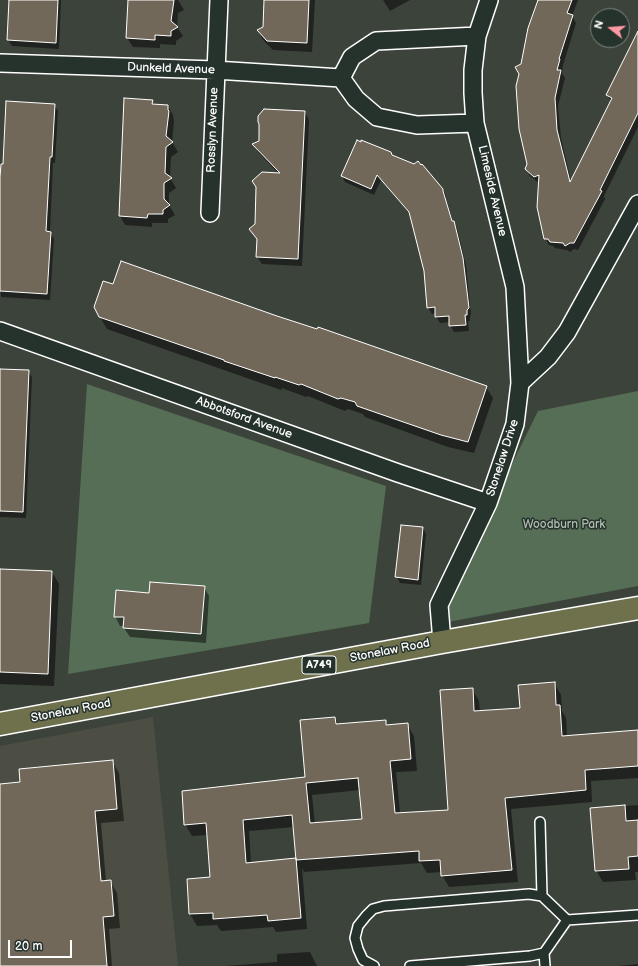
<!DOCTYPE html>
<html>
<head>
<meta charset="utf-8">
<style>
  body { margin:0 }
  #map { position:relative; width:638px; height:966px; overflow:hidden; background:#3c433a; font-family:"Balsamiq Sans",sans-serif }
  canvas { display:block }
  .north { position:absolute; left:590px; top:8px; width:40px; height:40px; box-sizing:border-box; background:#26332d; border:1px solid #7d8581; border-radius:50%; rotate:287deg; font-size:11px; font-weight:700; line-height:16px; text-align:center; color:#fff }
  .north::after { content:''; display:block; margin:auto; width:14px; height:18px; background:#ff9aa2; clip-path:polygon(50% 0,100% 100%,50% 72%,0 100%) }
  .scale { position:absolute; left:8px; top:940px; width:64px; height:18px; box-sizing:border-box; border:2px solid #fff; border-top:0; padding-left:5px; font-size:12px; line-height:14px; white-space:nowrap; color:#fff; -webkit-text-stroke:3px #26332d; paint-order:stroke }
</style>
</head>
<body>
<div id="map">
<canvas width="638" height="966"></canvas>
<div class="north">N</div>
<div class="scale">20 m</div>
</div>
<script>
const g = document.querySelector('canvas').getContext('2d');
g.lineJoin = 'round';
function paint(path, color) { g.fillStyle = color; g.fill(path, 'evenodd'); }
const toPath = rows => new Path2D(rows.map(r => 'M' + r).join(''));
function strokePath(path, color, width, dash) { g.strokeStyle = color; g.lineWidth = width; g.lineCap = dash ? 'butt' : 'round'; g.setLineDash(dash || []); g.stroke(path); }
function label(font, color, halo, rows, align = 'center') {
  g.font = font + ' "Balsamiq Sans",sans-serif'; g.lineWidth = 3; g.setLineDash([]); g.textBaseline = 'middle'; g.strokeStyle = halo; g.fillStyle = color; for (const [text, x, y, turn = 0] of rows) {
    g.save(); g.translate(x, y); g.rotate((+turn || 0) * Math.PI / 180); g.textAlign = isNaN(turn) ? turn : align; if (halo) g.strokeText(text, 0, 0); g.fillText(text, 0, 0); g.restore();
  }
}
paint(toPath([
  [153,717,178,966,0,966,0,746]
]), '#4c4e43');
paint(toPath([
  [87,384,386,486,369,623,68,674],
  [638,391,638,586,448,622,443,605,538,411]
]), '#556e55');
paint(toPath([
  [10,0,61,0,59,49,12,46,8,40],
  [129,0,178,0,184,10,178,13,177,27,183,36,176,41,176,45,160,44,160,48,133,47,127,38],
  [265,0,315,0,312,52,273,50,263,40,258,31,264,28,265,10,263,2],
  [383,0,410,0,390,11],
  [540,0,578,0,572,16,576,23,563,65,562,73,565,78,558,106,561,138,571,181,611,102,607,95,638,33,638,127,604,196,605,199,578,250,574,249,570,252,567,250,555,248,553,246,549,245,545,238,539,183,530,176,526,169,528,164,522,65],
  [152,101,155,105,168,106,173,115,174,122,172,142,178,152,171,157,170,178,176,188,169,193,169,205,175,215,168,219,168,223,152,223,152,227,125,225,120,216],
  [54,105,58,111,55,163,53,163,50,232,54,239,50,300,1,297,0,197,4,165],
  [305,112,309,120,302,266,262,264,257,257,258,241,255,236,256,225,279,174,258,152,254,145],
  [392,156,443,189,446,196,446,198,453,222,457,228,466,265,471,315,470,316,470,321,468,321,469,331,454,332,450,325,450,322,440,323,436,317,436,313,432,314,428,308,425,271,411,215,381,180,374,195,345,182,342,176],
  [114,285,277,316,486,387,493,398,474,453,448,447,365,417,363,414,348,409,345,411,308,396,306,397,282,388,281,390,107,329,100,317],
  [0,370,28,371,32,377,26,518,0,517],
  [423,528,426,534,421,585,400,583,397,577],
  [0,570,52,572,59,584,54,686,0,684],
  [204,587,209,596,206,643,130,637,124,628,124,626,120,626,115,616,150,594],
  [554,683,561,695,562,711,566,718,567,736,638,731,638,729,638,778,591,781,592,802,511,809,518,882,449,887,442,875,442,872,427,873,421,863,304,872,302,868,307,929,276,932,273,927,221,931,217,925,197,926,190,914,188,879,211,878,208,835,192,836,185,824,306,778,335,718,339,725,385,721,388,726,407,724,414,736,417,771,396,772,400,813,449,811,472,689,479,701,480,712,521,709],
  [360,790,363,820,315,824,312,795],
  [294,827,297,862,295,859,251,863,249,831],
  [112,761,119,773,124,821,101,823,106,881,110,881,117,893,120,928,109,929,112,966,0,966,0,785,22,783],
  [638,805,638,872,635,872,636,880,603,882,596,870,591,809],
  [310,952,317,966,226,966,277,962,277,954],
  [638,964,638,966,618,966]
]), '#0007');
const building = toPath([
  [9,0,58,0,56,43,7,40,9,0],
  [128,0,174,0,171,21,178,27,171,31,171,36,155,35,155,40,126,38,128,0],
  [264,0,309,0,307,43,267,41,257,30,263,27,264,0],
  [538,0,572,0,567,13,573,15,559,59,560,59,557,70,561,70,555,98,557,130,570,182,612,98,606,95,638,31,638,113,600,190,602,191,589,215,574,243,570,243,565,246,563,243,550,242,548,239,544,239,537,207,539,175,534,177,525,169,527,164,519,129,516,86,519,74,515,67,521,64,528,28,538,0],
  [124,98,153,100,152,104,168,105,168,110,169,111,166,136,173,142,166,147,165,173,172,178,164,183,164,199,170,205,163,210,163,214,148,214,147,218,119,216,124,98],
  [6,101,55,104,52,157,50,157,46,231,51,232,47,294,0,291,0,177,1,164,3,164,6,101],
  [264,109,305,111,298,259,256,257,257,239,249,229,255,224,256,187,252,181,262,172,280,173,252,144,259,141,259,124,258,122,258,116,264,109],
  [357,140,361,142,361,140,391,152,392,155,414,164,418,161,421,165,422,164,443,189,443,191,452,221,454,221,463,258,469,308,467,310,467,315,465,315,466,325,449,326,449,316,435,317,435,307,427,308,424,271,409,212,377,175,371,189,341,176,357,140],
  [121,261,277,316,317,329,318,327,487,386,468,442,441,435,357,406,355,402,341,398,338,399,301,384,299,385,275,377,275,378,224,361,224,360,99,317,94,307,103,281,113,284,121,261],
  [0,369,29,370,23,512,0,511,0,369],
  [401,525,423,527,418,580,395,577,401,525],
  [0,569,52,571,48,674,0,672,0,569],
  [150,582,205,586,201,634,123,628,124,617,114,617,116,590,149,593,150,582],
  [555,682,556,705,560,705,562,736,638,730,638,766,585,770,586,790,505,798,512,870,441,876,440,860,419,861,419,851,296,860,292,815,243,820,246,863,296,858,301,918,268,921,267,915,213,919,213,913,189,914,187,879,210,877,206,823,184,825,182,791,305,777,300,720,335,717,336,724,386,720,386,725,408,723,411,759,390,761,395,813,448,810,440,690,473,688,474,711,520,708,518,685,555,682],
  [358,778,362,819,310,823,306,783,358,778],
  [113,760,117,809,95,811,101,881,111,880,114,916,103,917,107,966,0,966,0,784,20,782,19,769,113,760],
  [625,805,626,821,638,820,638,856,628,857,629,869,595,871,590,808,625,805]
]);
paint(building, '#716859');
strokePath(building, '#fff', 1);
const lane = toPath([
  [540,822,542,896],
  [544,953,545,966],
  [374,966,363,960,358,949,355,938,358,926,366,916,373,909,384,906,529,894,542,896,567,920,638,915],
  [410,966,530,956,544,953,567,920]
]);
const street = toPath([
  [0,63,215,70,341,78,356,99,377,117,417,125,475,123],
  [341,78,352,57,376,41,477,36],
  [210,213,219,0],
  [0,331,398,473,488,503],
  [520,383,548,357,567,332,638,204],
  [442,642,439,605,488,503,515,424,520,383,515,287,475,123,473,93,473,70,477,36,489,0]
]);
const primary = toPath([
  [0,724,442,642,638,608]
]);
strokePath(lane, '#fff', 12);
strokePath(street, '#fff', 20);
strokePath(primary, '#fff', 25);
strokePath(lane, '#26332d', 9);
strokePath(street, '#26332d', 17);
strokePath(primary, '#6e714b', 22);
for (const [x, y, w] of [
  [319,665,34]
]) { const box = new Path2D(); box.roundRect(x - w / 2, y - 9, w, 18, 3); g.fillStyle = '#26332d'; g.fill(box); strokePath(box, '#fff', 1); }
label('bold 11px', '#fff', null, [
  ["A749",319,665]
]);
label('12px', '#fff', '#26332d', [
  ["Dunkeld Avenue",171,69,2],
  ["Rosslyn Avenue",213,130,-88],
  ["Limeside Avenue",492,191,77],
  ["Abbotsford Avenue",244,418,20],
  ["Stonelaw Drive",503,458,-72],
  ["Stonelaw Road",390,651,-11],
  ["Stonelaw Road",71,711,-11]
]);
label('12px', '#b2beb2', '#26332d', [
  ["Woodburn Park",564,525]
]);
</script>
</body>
</html>
